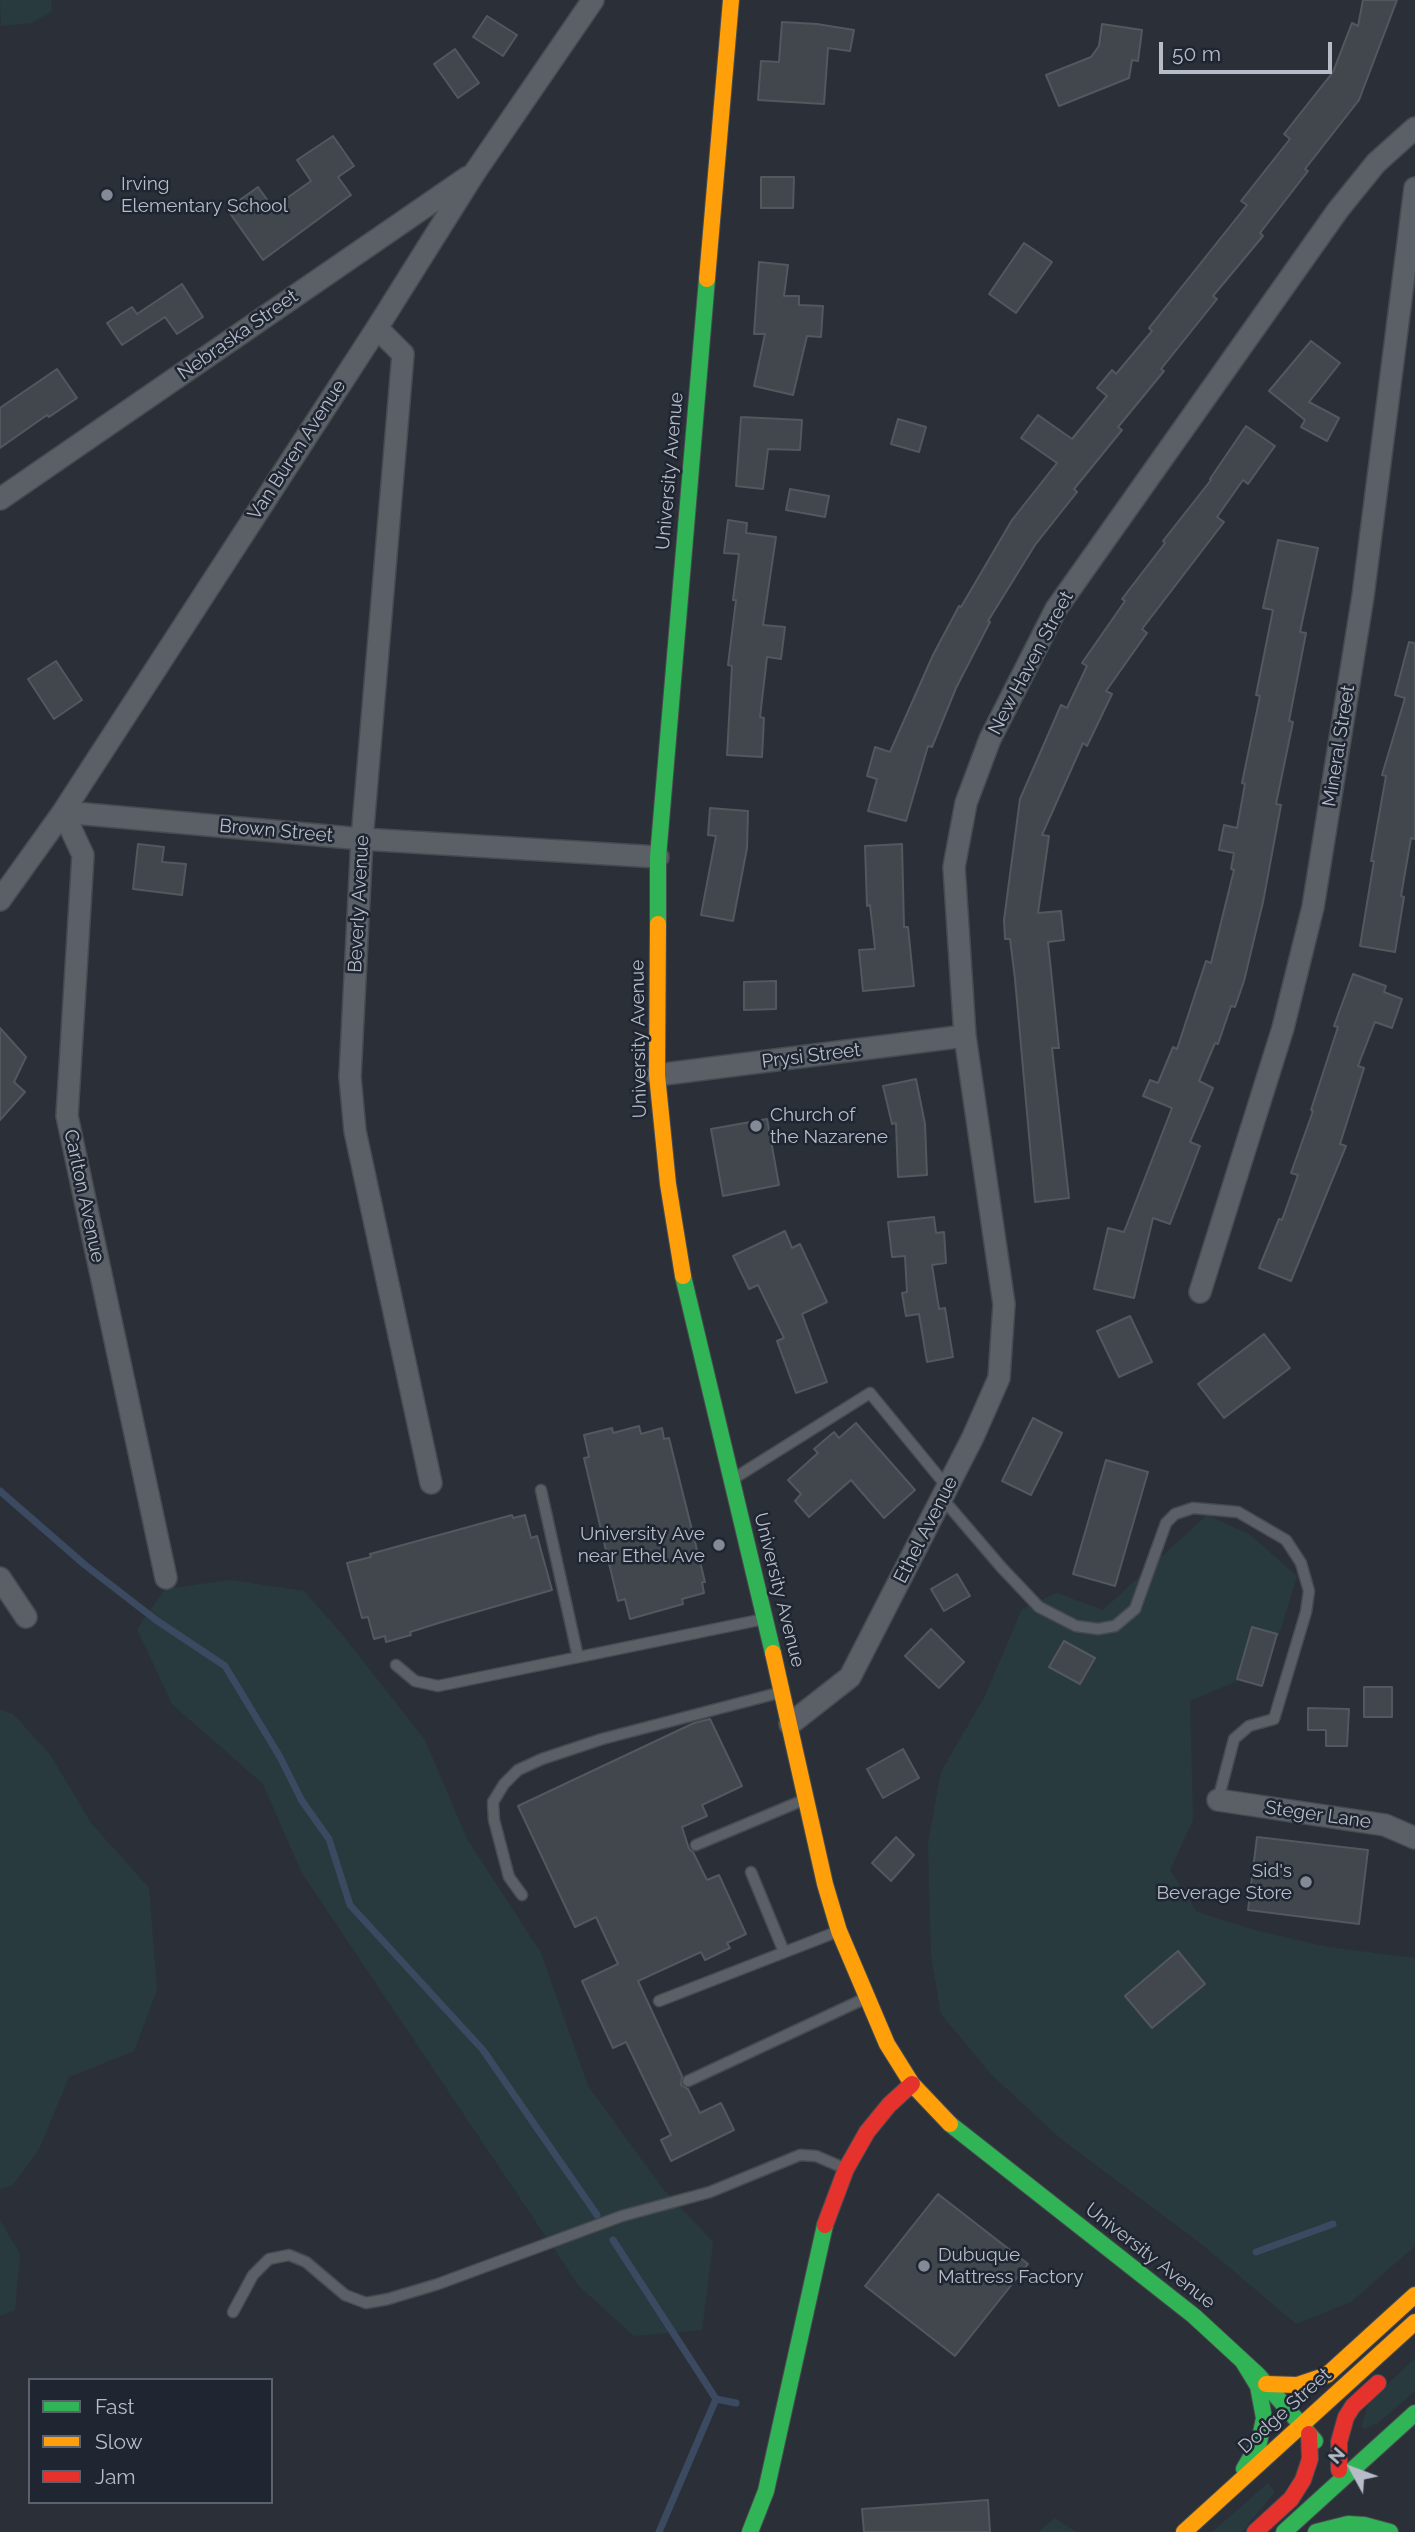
<!DOCTYPE html>
<html>
<head>
<meta charset="utf-8">
<style>
  body { margin:0 }
  #map { position:relative; width:1415px; height:2532px; overflow:hidden; background:#2b3038; font-family:Raleway,sans-serif }
  canvas { display:block }
  .legend { position:absolute; left:28px; top:2378px; width:245px; height:126px; box-sizing:border-box; background:#1f2632; border:2px solid #5b626e; margin:0; padding:9px 12px; list-style:none; font-size:21px; color:#b6bcc8 }
  .legend li { display:flex; align-items:center; gap:14px; height:35px }
  .legend b { width:35px; border:2px solid #5b626e }
  .north { position:absolute; left:1317px; top:2434px; width:70px; height:70px; -webkit-text-stroke:5px #1f2632; paint-order:stroke; rotate:311deg; font-size:19px; font-weight:700; line-height:28px; text-align:center; color:#b6bcc8 }
  .north::after { content:''; display:block; margin:auto; width:24px; height:32px; background:#b6bcc8; clip-path:polygon(50% 0,100% 100%,50% 72%,0 100%) }
  .scale { position:absolute; left:1159px; top:42px; width:173px; height:32px; box-sizing:border-box; border:4px solid #b6bcc8; border-top:0; padding-left:9px; font-size:21px; line-height:24px; white-space:nowrap; color:#b6bcc8; -webkit-text-stroke:5px #1f2632; paint-order:stroke }
</style>
</head>
<body>
<div id="map">
<canvas width="1415" height="2532"></canvas>
<ul class="legend">
<li><b style="height:9px;background:#30b455"></b>Fast</li>
<li><b style="height:9px;background:#ff9f0a"></b>Slow</li>
<li><b style="height:9px;background:#e5322d"></b>Jam</li>
</ul>
<div class="north">N</div>
<div class="scale">50 m</div>
</div>
<script>
const g = document.querySelector('canvas').getContext('2d');
g.lineJoin = 'round';
function paint(path, color) { g.fillStyle = color; g.fill(path, 'evenodd'); }
const toPath = rows => new Path2D(rows.map(r => 'M' + r).join(''));
function strokePath(path, color, width, dash) { g.strokeStyle = color; g.lineWidth = width; g.lineCap = dash ? 'butt' : 'round'; g.setLineDash(dash || []); g.stroke(path); }
function label(font, color, halo, rows, align = 'center') {
  g.font = font + ' Raleway,sans-serif'; g.lineWidth = 5; g.setLineDash([]); g.textBaseline = 'middle'; g.strokeStyle = halo; g.fillStyle = color; for (const [text, x, y, turn = 0] of rows) {
    g.save(); g.translate(x, y); g.rotate((+turn || 0) * Math.PI / 180); g.textAlign = isNaN(turn) ? turn : align; if (halo) g.strokeText(text, 0, 0); g.fillText(text, 0, 0); g.restore();
  }
}
paint(toPath([
  [0,0,51,0,52,11,32,23,1,26],
  [1207,1515,1249,1534,1297,1576,1279,1635,1244,1678,1190,1701,1193,1820,1170,1870,1197,1912,1258,1931,1328,1947,1415,1958,1415,2246,1351,2302,1296,2324,1204,2246,1060,2138,991,2074,941,2014,931,1955,928,1843,941,1772,985,1696,1022,1609,1057,1593,1103,1610],
  [230,1580,304,1591,340,1632,425,1740,467,1839,541,1953,588,2086,663,2189,713,2242,702,2330,634,2336,579,2286,302,1873,263,1784,172,1704,137,1629,165,1589],
  [0,1709,13,1714,51,1756,91,1823,149,1888,157,1990,134,2051,69,2077,40,2147,13,2185,0,2189],
  [0,2220,20,2254,15,2310,0,2316],
  [1415,2358,1415,2391,1379,2422,1365,2429,1361,2427,1369,2402],
  [1268,2483,1275,2492,1242,2532,1212,2532],
  [1055,2518,1076,2532,1038,2532]
]), '#283a3d');
strokePath(toPath([
  [0,1491,85,1565,156,1620,225,1666,280,1757,302,1801,329,1839,350,1905,483,2050,597,2215],
  [613,2240,716,2399],
  [1256,2252,1333,2224],
  [716,2399,736,2403],
  [659,2532,716,2399]
]), '#3b4961', 7);
const building = toPath([
  [1363,0,1397,0,1359,100,1305,169,1308,171,1260,233,1263,236,1213,296,1217,299,1161,369,1164,371,1118,427,1122,430,1074,489,1077,492,1035,545,988,621,990,622,956,688,932,747,928,746,906,821,868,811,877,779,867,776,875,747,890,752,933,655,959,606,961,607,1012,520,1057,463,1021,438,1038,415,1072,439,1107,396,1097,388,1112,370,1116,374,1152,331,1149,328,1247,205,1241,201,1290,139,1284,134,1333,72,1352,23,1358,26,1363,0],
  [487,16,517,35,503,56,473,37,487,16],
  [782,22,817,24,854,30,850,51,828,48,824,104,758,100,761,61,779,62,782,22],
  [1102,24,1142,30,1138,61,1132,60,1129,78,1059,106,1046,75,1091,57,1099,46,1102,24],
  [455,49,479,83,458,98,434,64,455,49],
  [333,136,354,166,338,177,351,195,263,260,227,209,258,187,273,208,311,181,297,160,333,136],
  [761,177,794,177,793,208,761,208,761,177],
  [1024,243,1052,262,1016,313,989,294,1024,243],
  [759,262,788,265,784,296,799,296,799,305,823,306,821,337,807,336,793,395,754,386,765,334,754,334,759,262],
  [182,284,203,317,177,334,165,317,122,345,107,323,132,307,137,314,182,284],
  [1311,341,1340,363,1309,402,1339,418,1327,441,1301,427,1305,420,1269,391,1311,341],
  [57,369,77,398,49,417,47,415,0,448,0,408,57,369],
  [741,417,802,420,800,450,768,449,763,489,736,486,741,417],
  [898,419,926,427,919,452,891,444,898,419],
  [1246,426,1275,446,1248,484,1243,480,1217,517,1224,522,1142,629,1147,633,1106,691,1112,694,1087,746,1083,743,1042,835,1049,836,1038,913,1061,911,1064,940,1048,942,1059,1048,1052,1048,1069,1198,1035,1202,1015,979,1010,939,1005,939,1004,920,1020,799,1061,705,1067,708,1087,666,1082,663,1125,601,1122,599,1165,543,1163,541,1211,480,1210,479,1246,426],
  [790,489,829,496,825,517,786,510,790,489],
  [728,520,747,523,746,533,776,537,763,625,785,627,781,659,767,657,760,717,764,718,762,757,727,755,732,666,728,665,736,600,733,600,739,554,724,553,728,520],
  [1278,540,1318,548,1300,632,1306,633,1289,721,1293,722,1276,804,1281,805,1263,902,1244,981,1235,1007,1231,1006,1218,1044,1215,1043,1199,1081,1213,1088,1190,1142,1200,1146,1170,1224,1153,1218,1134,1298,1094,1289,1108,1228,1124,1232,1172,1108,1143,1096,1150,1080,1158,1083,1173,1047,1177,1049,1206,961,1211,963,1234,870,1231,869,1234,853,1219,850,1224,825,1237,828,1245,784,1242,783,1260,696,1256,695,1273,610,1263,608,1278,540],
  [1409,642,1415,643,1415,839,1411,838,1401,896,1404,897,1395,952,1360,946,1374,861,1371,861,1386,776,1382,775,1405,698,1395,695,1409,642],
  [56,661,82,700,54,719,28,679,56,661],
  [710,808,748,811,747,848,733,921,701,915,716,836,708,835,710,808],
  [138,844,164,847,162,862,186,864,182,895,133,889,138,844],
  [902,844,904,927,908,927,914,986,863,991,859,950,875,949,870,905,867,906,865,846,902,844],
  [1353,974,1386,986,1384,992,1402,999,1392,1028,1375,1022,1358,1066,1364,1068,1340,1144,1346,1146,1291,1281,1259,1268,1279,1219,1282,1220,1298,1175,1291,1173,1313,1111,1311,1110,1338,1027,1334,1026,1353,974],
  [776,981,776,1009,744,1010,744,982,776,981],
  [0,1028,26,1057,14,1082,25,1092,0,1120,0,1028],
  [916,1079,925,1124,927,1175,898,1177,896,1123,892,1124,883,1086,916,1079],
  [767,1119,779,1185,723,1196,711,1129,767,1119],
  [934,1217,936,1233,944,1232,946,1263,932,1265,939,1309,945,1308,953,1357,927,1362,919,1314,906,1316,902,1293,907,1292,905,1256,892,1257,888,1222,934,1217],
  [785,1231,792,1248,800,1244,827,1302,802,1314,827,1382,796,1393,777,1341,784,1338,758,1285,749,1289,733,1256,785,1231],
  [1130,1316,1152,1362,1119,1377,1097,1331,1130,1316],
  [1264,1334,1290,1368,1224,1418,1198,1384,1264,1334],
  [1033,1418,1062,1433,1031,1495,1002,1481,1033,1418],
  [856,1423,915,1490,884,1518,851,1480,809,1517,795,1501,801,1494,788,1480,818,1453,814,1449,834,1432,839,1438,856,1423],
  [639,1426,641,1434,662,1428,664,1439,669,1438,705,1582,702,1582,704,1593,682,1599,683,1604,630,1619,625,1599,618,1601,584,1458,589,1457,584,1435,612,1428,613,1433,639,1426],
  [1106,1460,1148,1472,1115,1586,1073,1574,1106,1460],
  [512,1515,513,1518,525,1515,531,1538,537,1536,552,1590,445,1621,410,1632,411,1635,386,1642,385,1636,374,1639,368,1617,362,1618,347,1563,371,1557,370,1554,512,1515],
  [957,1574,970,1596,944,1611,931,1589,957,1574],
  [1252,1627,1277,1634,1262,1686,1237,1679,1252,1627],
  [931,1629,964,1662,939,1688,905,1656,931,1629],
  [1064,1641,1095,1658,1080,1684,1049,1667,1064,1641],
  [1364,1687,1392,1687,1392,1717,1364,1717,1364,1687],
  [1308,1708,1349,1709,1347,1746,1326,1746,1326,1730,1308,1730,1308,1708],
  [710,1719,742,1786,702,1805,707,1816,682,1827,689,1849,693,1852,707,1880,719,1875,746,1934,727,1943,730,1948,705,1960,701,1952,638,1981,682,2076,681,2085,688,2089,700,2113,721,2103,734,2130,671,2161,661,2140,671,2135,626,2042,613,2048,582,1981,618,1964,596,1917,575,1927,518,1806,694,1723,710,1719],
  [903,1749,919,1778,883,1798,867,1769,903,1749],
  [896,1837,914,1855,891,1881,872,1863,896,1837],
  [1257,1837,1368,1850,1359,1924,1248,1910,1257,1837],
  [1178,1951,1205,1984,1152,2028,1125,1996,1178,1951],
  [938,2194,1028,2264,955,2356,865,2286,938,2194],
  [988,2500,990,2532,864,2532,862,2509,988,2500]
]);
paint(building, '#42464d');
strokePath(building, '#53585f', 2);
const lane = toPath([
  [733,1479,870,1393,948,1488],
  [541,1490,578,1657],
  [942,1498,1002,1568,1039,1607,1076,1626,1098,1629,1115,1626,1135,1609,1166,1523,1175,1514,1193,1508,1238,1512,1286,1540,1301,1563,1309,1591,1306,1612,1274,1719,1249,1726,1234,1739,1218,1800],
  [396,1665,415,1681,438,1686,764,1619],
  [696,1845,806,1799],
  [751,1872,784,1952],
  [522,1895,509,1877,494,1820,493,1802,504,1784,518,1770,542,1759,602,1739,782,1692],
  [659,2001,839,1931],
  [688,2081,866,1998],
  [233,2312,253,2275,269,2259,289,2255,306,2262,345,2295,366,2303,388,2299,438,2284,622,2216,710,2192,800,2155,816,2156,844,2168]
]);
const street = toPath([
  [377,328,403,354,362,839,350,1077,355,1131,431,1483],
  [0,499,468,177],
  [63,812,83,855,67,1116,166,1578],
  [63,812,362,839,658,857],
  [0,900,63,812,377,328,475,172,593,0],
  [657,1075,965,1036],
  [1200,1292,1283,1028,1313,907,1363,596,1415,188],
  [0,1578,26,1617],
  [790,1724,850,1677,973,1437,999,1378,1004,1304,965,1036,954,867,966,803,990,739,1056,609,1338,210,1376,163,1415,128],
  [1218,1800,1385,1825,1415,1838]
]);
const fast = toPath([
  [658,924,658,857,707,279],
  [683,1276,773,1653],
  [950,2124,1194,2316,1258,2375,1315,2441],
  [1242,2360,1258,2386,1264,2418,1259,2443,1244,2469],
  [750,2532,766,2491,825,2225],
  [1284,2532,1415,2413],
  [1316,2532,1348,2524,1364,2525,1390,2532]
]);
const slow = toPath([
  [707,279,731,0],
  [658,924,657,1075,668,1184,683,1276],
  [773,1653,825,1884,839,1931,887,2044,912,2084,950,2124],
  [1266,2384,1297,2385,1327,2375,1415,2295],
  [1184,2532,1415,2322]
]);
const jam = toPath([
  [825,2225,846,2169,867,2132,889,2105,912,2084],
  [1339,2470,1339,2442,1346,2417,1353,2406,1378,2383],
  [1255,2532,1291,2499,1303,2480,1310,2459,1309,2434]
]);
strokePath(lane, '#474b51', 13);
strokePath(street, '#474b51', 24);
strokePath(fast, '#474b51', 18);
strokePath(slow, '#474b51', 18);
strokePath(jam, '#474b51', 18);
strokePath(lane, '#5b5f66', 10);
strokePath(street, '#5b5f66', 21);
strokePath(fast, '#30b455', 16);
strokePath(slow, '#ff9f0a', 16);
strokePath(jam, '#e5322d', 16);
for (const [x, y, r, color] of [
  [107,195,7,"#858b96"],
  [756,1126,7,"#858b96"],
  [719,1545,7,"#858b96"],
  [1306,1882,7,"#858b96"],
  [924,2266,7,"#858b96"]
]) { const dot = new Path2D(); dot.arc(x, y, r, 0, 2 * Math.PI); g.fillStyle = color; g.fill(dot); strokePath(dot, '#1f2632', 2.5); }
label('19px', '#b6bcc8', '#1f2632', [
  ["Irving",121,184],
  ["Elementary School",121,206],
  ["Church of",770,1115],
  ["the Nazarene",770,1137],
  ["University Ave",705,1534,"right"],
  ["near Ethel Ave",705,1556,"right"],
  ["Sid's",1292,1871,"right"],
  ["Beverage Store",1292,1893,"right"],
  ["Dubuque",938,2255],
  ["Mattress Factory",938,2277]
], 'left');
label('19px', '#b6bcc8', '#1f2632', [
  ["Nebraska Street",238,335,-35],
  ["Van Buren Avenue",297,450,-57],
  ["University Avenue",670,471,-85],
  ["New Haven Street",1031,663,-62],
  ["Mineral Street",1339,746,-81],
  ["Brown Street",276,831,5],
  ["Beverly Avenue",359,904,-87],
  ["University Avenue",639,1039,-91],
  ["Prysi Street",811,1056,-7],
  ["Carlton Avenue",84,1196,78],
  ["Ethel Avenue",926,1530,-63],
  ["University Avenue",779,1590,76],
  ["Steger Lane",1318,1815,8],
  ["University Avenue",1150,2256,38],
  ["Dodge Street",1285,2411,-42]
]);
</script>
</body>
</html>
